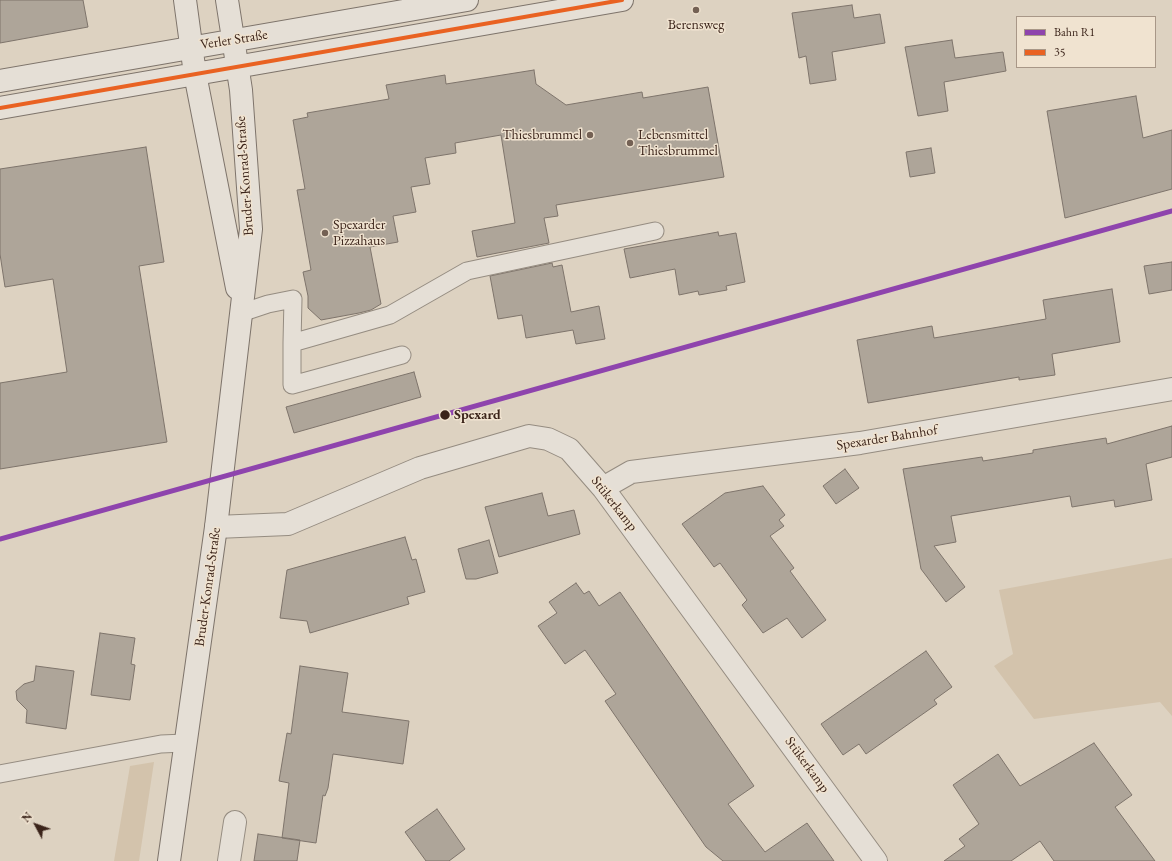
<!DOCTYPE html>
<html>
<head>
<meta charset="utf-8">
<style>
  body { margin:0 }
  #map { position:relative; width:1172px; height:861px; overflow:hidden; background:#ddd2c1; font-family:"EB Garamond",serif }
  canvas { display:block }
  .legend { position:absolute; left:1016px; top:16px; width:140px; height:52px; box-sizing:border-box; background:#f0e3d0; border:1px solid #a89787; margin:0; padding:5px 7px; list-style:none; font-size:12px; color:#3b241a }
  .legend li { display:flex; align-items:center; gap:8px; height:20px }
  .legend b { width:20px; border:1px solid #a89787 }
  .north { position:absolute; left:16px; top:805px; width:40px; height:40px; -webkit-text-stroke:3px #f0e3d0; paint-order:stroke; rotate:311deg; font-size:11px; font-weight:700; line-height:16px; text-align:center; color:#3b241a }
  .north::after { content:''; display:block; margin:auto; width:14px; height:18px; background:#3b241a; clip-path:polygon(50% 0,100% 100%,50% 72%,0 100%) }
</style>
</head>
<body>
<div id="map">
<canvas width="1172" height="861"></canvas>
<ul class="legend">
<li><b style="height:5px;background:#8e44ad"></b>Bahn R1</li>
<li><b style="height:5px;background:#e96222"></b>35</li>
</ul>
<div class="north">N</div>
</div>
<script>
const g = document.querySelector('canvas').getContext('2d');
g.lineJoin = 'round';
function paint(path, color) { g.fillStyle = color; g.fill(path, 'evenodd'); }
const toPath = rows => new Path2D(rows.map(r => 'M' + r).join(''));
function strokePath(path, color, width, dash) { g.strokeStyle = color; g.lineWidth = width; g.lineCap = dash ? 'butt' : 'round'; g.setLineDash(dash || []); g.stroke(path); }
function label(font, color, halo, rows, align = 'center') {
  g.font = font + ' "EB Garamond",serif'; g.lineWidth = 3; g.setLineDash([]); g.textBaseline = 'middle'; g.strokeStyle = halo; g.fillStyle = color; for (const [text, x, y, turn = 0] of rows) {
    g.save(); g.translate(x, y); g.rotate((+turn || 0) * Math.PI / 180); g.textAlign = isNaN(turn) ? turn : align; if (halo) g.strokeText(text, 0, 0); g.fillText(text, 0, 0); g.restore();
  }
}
paint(toPath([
  [1172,558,1172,716,1160,702,1034,719,994,666,1013,654,999,590],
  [154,762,139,861,114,861,130,766]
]), '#d3c3ac');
const building = toPath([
  [0,0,83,0,88,27,0,43,0,0],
  [852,5,854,18,880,14,885,43,832,52,836,80,810,84,806,56,799,58,792,13,852,5],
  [952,40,955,58,1003,52,1006,71,944,82,948,111,918,116,905,47,952,40],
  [534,70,536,84,566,105,642,92,643,98,708,87,724,177,556,205,558,216,544,218,549,243,477,257,472,231,515,223,501,135,455,143,456,153,425,158,430,184,411,187,416,212,393,216,398,242,370,247,381,304,371,310,359,313,321,320,308,308,308,296,303,272,311,270,297,190,305,189,293,120,308,117,307,113,389,99,386,85,445,75,446,84,534,70],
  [1136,96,1143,138,1172,130,1172,189,1065,218,1047,111,1136,96],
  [146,147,164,262,139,266,167,442,0,469,0,383,67,372,53,279,5,287,0,254,0,169,146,147],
  [931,148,935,173,910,177,906,152,931,148],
  [718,232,719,236,736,233,745,282,726,286,727,290,699,295,698,291,679,295,675,269,630,278,624,249,718,232],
  [1172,262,1172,290,1149,294,1144,266,1172,262],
  [552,263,553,267,562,265,571,312,599,306,605,339,576,344,573,330,526,338,522,315,498,319,490,276,552,263],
  [1112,289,1120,342,1052,354,1055,375,1019,380,1019,377,868,403,857,340,932,326,934,338,1046,319,1043,300,1112,289],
  [414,372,421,397,294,433,286,407,414,372],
  [1172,426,1172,457,1146,464,1152,500,1115,507,1114,500,1072,507,1070,496,951,516,956,542,934,546,965,587,946,602,921,569,903,469,982,457,983,461,1033,453,1033,450,1106,438,1107,444,1172,426],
  [845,469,859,488,836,504,823,486,845,469],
  [763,486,785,515,779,520,784,526,770,536,794,568,790,571,826,620,802,638,787,618,763,633,742,605,747,600,720,563,714,567,682,524,725,493,763,486],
  [542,493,548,516,574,510,580,534,499,557,485,507,542,493],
  [405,537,412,560,416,559,425,592,407,597,409,604,310,633,307,621,280,618,287,570,405,537],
  [489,540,498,573,476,579,466,579,458,549,489,540],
  [576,583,584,594,589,591,599,606,620,592,754,786,728,804,765,852,807,823,834,861,723,861,706,847,605,701,616,694,585,650,565,664,538,626,557,613,549,602,576,583],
  [100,633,135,638,131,664,135,665,130,700,91,695,100,633],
  [926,651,952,687,934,700,937,704,866,754,859,744,843,755,821,724,926,651],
  [36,666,74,671,66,729,26,723,27,710,17,700,16,691,24,684,34,681,36,666],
  [300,666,348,673,342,712,409,721,403,764,333,754,328,788,325,796,323,795,316,843,282,838,289,783,279,781,287,733,291,734,300,666],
  [1094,743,1132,795,1115,807,1155,861,1054,861,1040,841,1011,861,944,861,965,846,959,839,979,824,953,785,998,754,1020,786,1094,743],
  [437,809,465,849,449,861,426,861,405,832,437,809],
  [258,834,300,840,297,861,254,861,258,834]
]);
paint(building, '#aea599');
strokePath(building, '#7e746b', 1);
const lane = toPath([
  [241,313,268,304,293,299,292,343,390,315,467,271,655,231],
  [292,343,292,385,402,355],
  [0,774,161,744,185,743]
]);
const street = toPath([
  [603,488,631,472,860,443,1172,389],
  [216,527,288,524,420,468,529,436,548,439,569,449,603,488,876,861],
  [229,861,235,822]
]);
const secondary = toPath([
  [185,0,195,74,237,288],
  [0,81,467,0],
  [0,108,622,0],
  [169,861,216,527,251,229,241,90,227,0]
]);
strokePath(lane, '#958c81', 19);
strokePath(street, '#958c81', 24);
strokePath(secondary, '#7e746b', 24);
strokePath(lane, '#e5dfd6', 17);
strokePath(street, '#e5dfd6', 22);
strokePath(secondary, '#e5dfd6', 22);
strokePath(toPath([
  [0,108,622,0]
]), '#e96222', 4);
strokePath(toPath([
  [0,539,1172,211]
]), '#8e44ad', 5);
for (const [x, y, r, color] of [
  [696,10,4,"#746154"],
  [590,135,4,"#746154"],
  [630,143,4,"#746154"],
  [325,233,4,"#746154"],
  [445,415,5.5,"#3b241a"]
]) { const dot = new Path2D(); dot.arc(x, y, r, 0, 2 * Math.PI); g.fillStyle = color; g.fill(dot); strokePath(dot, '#f0e3d0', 1.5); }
label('14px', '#3b241a', '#f0e3d0', [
  ["Berensweg",696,25,"center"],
  ["Thiesbrummel",582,135,"right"],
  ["Lebensmittel",638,135],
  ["Thiesbrummel",638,151],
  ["Spexarder",333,225],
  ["Pizzahaus",333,241]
], 'left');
label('14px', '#3b241a', '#f0e3d0', [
  ["Verler Straße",234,40,-9],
  ["Bruder-Konrad-Straße",245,176,-94],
  ["Spexarder Bahnhof",887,438,-9],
  ["Stükerkamp",614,504,52],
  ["Bruder-Konrad-Straße",208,587,-82],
  ["Stükerkamp",807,765,54]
]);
label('bold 14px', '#3b241a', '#f0e3d0', [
  ["Spexard",454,415]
], 'left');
</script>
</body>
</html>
